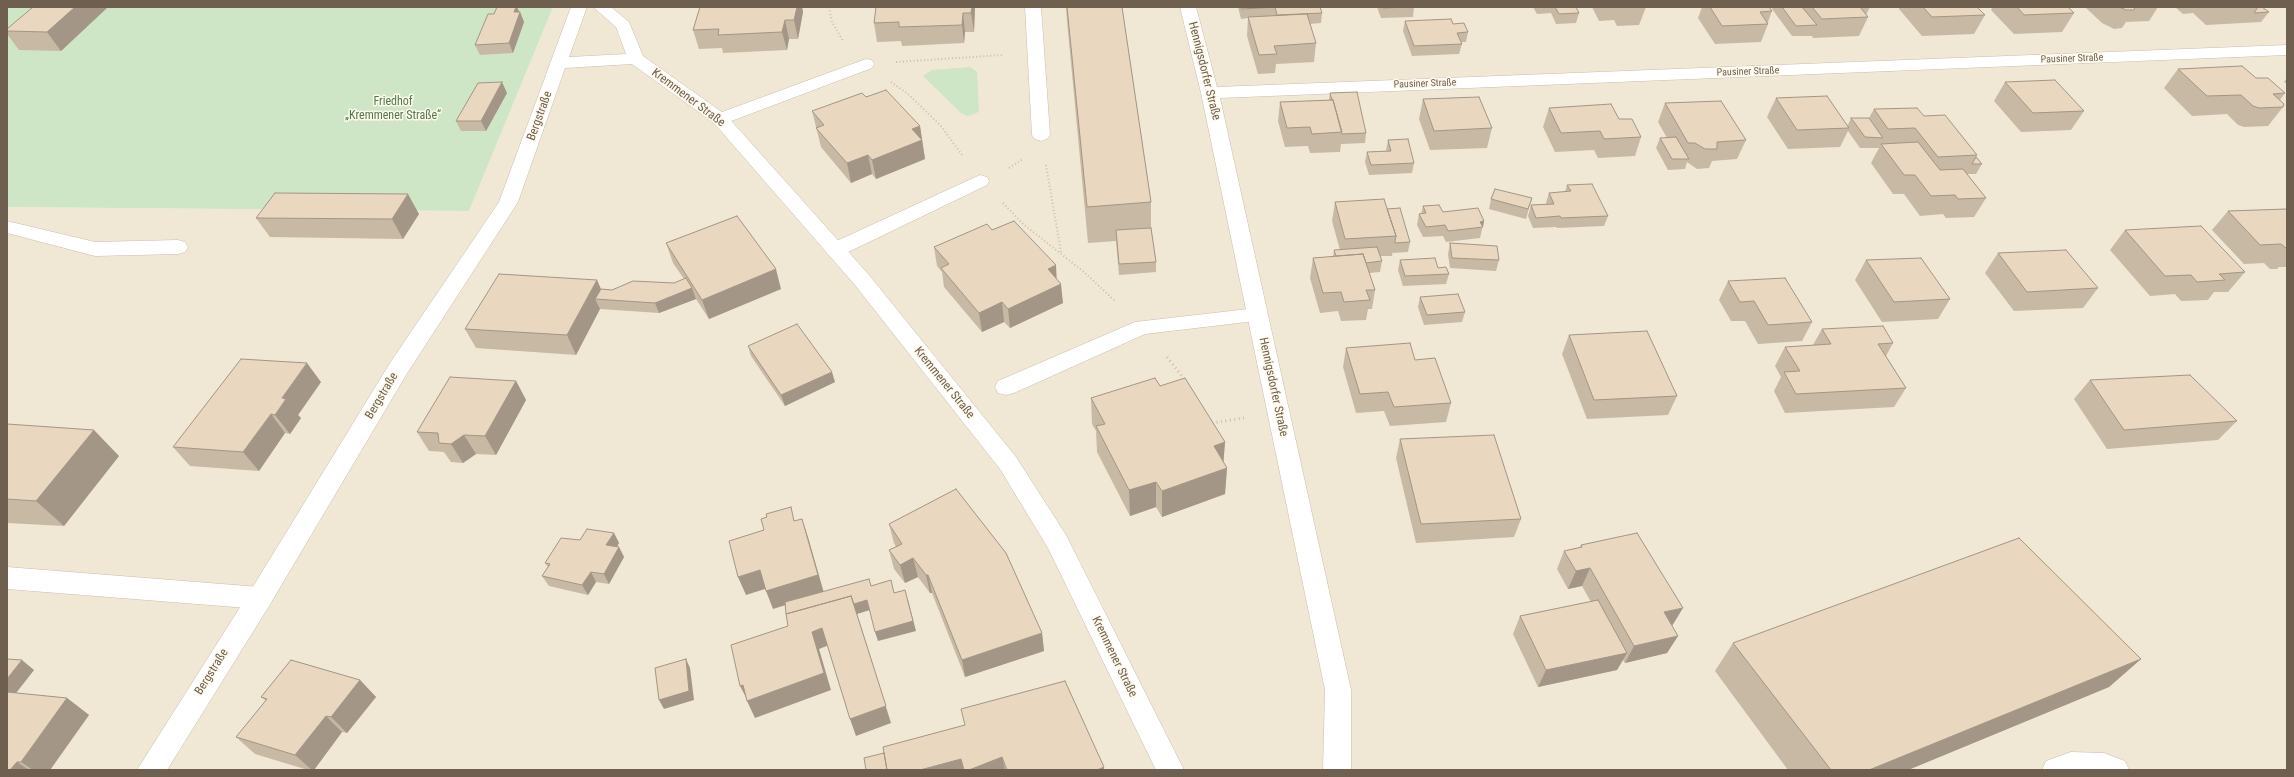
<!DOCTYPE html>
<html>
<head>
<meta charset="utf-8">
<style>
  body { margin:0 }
  #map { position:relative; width:2294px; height:777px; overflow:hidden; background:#f9f5e6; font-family:"Roboto Condensed",sans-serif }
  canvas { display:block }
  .frame { position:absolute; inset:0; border:8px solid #6f5f4e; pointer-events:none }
</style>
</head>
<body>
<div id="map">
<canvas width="2294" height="777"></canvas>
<div class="frame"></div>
</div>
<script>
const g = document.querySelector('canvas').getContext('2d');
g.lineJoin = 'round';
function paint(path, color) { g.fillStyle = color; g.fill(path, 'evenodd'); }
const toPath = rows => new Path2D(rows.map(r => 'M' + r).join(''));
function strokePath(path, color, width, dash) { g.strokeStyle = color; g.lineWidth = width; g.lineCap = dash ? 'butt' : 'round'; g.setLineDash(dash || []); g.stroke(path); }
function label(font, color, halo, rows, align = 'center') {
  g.font = font + ' "Roboto Condensed",sans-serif'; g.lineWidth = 3; g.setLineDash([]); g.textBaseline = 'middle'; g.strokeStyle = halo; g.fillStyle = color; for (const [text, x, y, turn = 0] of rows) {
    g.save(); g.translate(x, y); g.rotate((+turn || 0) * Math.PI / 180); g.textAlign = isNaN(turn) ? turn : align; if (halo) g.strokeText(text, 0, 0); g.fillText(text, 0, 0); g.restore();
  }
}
paint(toPath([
  [553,7,2287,7,2287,770,7,770,7,207,469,211]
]), '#f0e8d5');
paint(toPath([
  [7,7,553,7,469,211,7,207],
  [970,67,977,72,979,112,968,116,961,113,923,76,932,70]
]), '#cee5c6');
const lane = toPath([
  [1025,7,1041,7,1050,135,1047,139,1041,141,1035,139,1032,135,1025,7],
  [866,59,872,60,874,64,872,68,726,123,714,123,711,119,714,115,866,59],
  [980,175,987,177,989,181,987,185,842,255,835,257,828,255,825,250,828,245,980,175],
  [7,221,95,242,178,240,185,242,188,247,185,252,178,254,95,256,7,233,7,221],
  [1257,308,1264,310,1267,315,1264,320,1145,334,1014,393,1006,395,998,393,995,387,998,381,1135,322,1257,308],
  [7,567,260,587,269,590,273,598,269,606,260,609,7,589,7,567],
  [2071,752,2104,753,2125,761,2129,770,2042,770,2046,761,2071,752]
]);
const street = toPath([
  [571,7,587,7,569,57,626,54,616,27,593,7,611,7,629,22,643,56,726,115,869,275,1016,457,1066,535,1184,770,1156,770,1048,548,1000,469,855,285,714,123,632,64,565,68,518,202,406,375,269,606,167,770,137,770,251,590,390,363,499,202,571,7],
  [1180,7,1196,7,1217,87,2287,45,2287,55,1220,98,1351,690,1351,770,1323,770,1325,690,1201,93,1180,7]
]);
strokePath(lane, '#c9bead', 1);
strokePath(street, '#c9bead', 1);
strokePath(toPath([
  [829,7,832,22,843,41],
  [896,62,1003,55],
  [891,82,908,94,941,126,962,155],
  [1046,165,1061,252],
  [1009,168,1023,159],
  [1003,203,1023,224,1084,272,1116,302]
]), '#d0bca4', 2, [1, 2.5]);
strokePath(toPath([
  [1167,357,1185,380],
  [1212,423,1244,418]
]), '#d0bca4', 3, [1, 3.5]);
paint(lane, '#fff');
paint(street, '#fff');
paint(toPath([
  [33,7,108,7,61,51,19,50,7,34,7,29],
  [700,7,802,7,803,12,798,39,789,39,787,50,723,53,722,48,699,49,693,30],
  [876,7,975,7,974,32,965,32,964,43,902,46,901,41,877,42,874,23],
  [1066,7,1122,7,1151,202,1151,228,1156,262,1156,272,1119,275,1116,241,1088,243,1067,21],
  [1238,7,1320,7,1322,13,1321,23,1310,24,1316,43,1314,62,1276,64,1275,73,1258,74,1247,36,1248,18,1241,19],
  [1377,7,1414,7,1413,17,1381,18],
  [1533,7,1576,7,1579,13,1576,23,1556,24,1551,13,1537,14],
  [1592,7,1646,7,1639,25,1617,26,1614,20,1599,21],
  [1702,7,1769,7,1772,11,1768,22,1768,24,1761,42,1715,44,1698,18],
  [1773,7,1870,7,1866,15,1868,17,1859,36,1813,38,1812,36,1792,36,1772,9],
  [1899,7,1977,7,1985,15,1974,34,1922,36,1899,9],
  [1993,7,2068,7,2074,13,2062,32,2014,34,1991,10],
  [2085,7,2158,7,2149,21,2126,22,2122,28,2114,29,2102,23],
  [2175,7,2262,7,2269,12,2261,22,2206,25,2193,13,2183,14],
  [519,12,520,12,524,22,513,53,480,55,475,45],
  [1405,21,1453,24,1468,32,1466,42,1461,42,1462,44,1459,54,1412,56,1403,31],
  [2178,69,2285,93,2280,100,2283,107,2268,126,2244,127,2238,125,2227,114,2192,116,2164,88],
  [2287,78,2287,84,2284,82],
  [2005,82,2084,111,2071,130,2021,132,1994,101],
  [507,93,486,131,461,131,456,121],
  [1330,93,1366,133,1365,143,1341,144,1340,152,1310,153,1308,146,1285,147,1278,121,1280,102,1329,100],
  [866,97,920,126,925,159,876,179,872,174,851,183,821,147,812,111],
  [1776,98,1848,125,1851,118,1869,118,1874,109,1924,116,1977,155,1976,157,1982,164,1976,174,1967,174,1986,198,1974,217,1946,218,1943,214,1920,216,1904,194,1893,194,1871,163,1879,148,1860,148,1848,131,1840,147,1788,149,1767,117],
  [1423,99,1492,128,1487,148,1430,150,1419,119],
  [1665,103,1746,140,1737,159,1712,161,1709,168,1697,169,1687,162,1685,169,1668,170,1656,148,1660,138,1667,138,1658,122],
  [1549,108,1619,119,1641,137,1635,156,1598,158,1594,150,1555,152,1543,127],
  [1388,140,1414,163,1412,173,1369,175,1365,162,1367,152,1386,151],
  [1567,185,1608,216,1604,226,1557,228,1556,227,1533,228,1528,216,1531,205,1546,204,1546,203,1549,193,1565,192],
  [1532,198,1526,219,1489,209,1491,199],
  [1335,202,1387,209,1410,242,1408,252,1393,253,1393,251,1392,256,1380,256,1382,261,1380,272,1369,273,1375,290,1372,309,1368,309,1366,320,1341,321,1338,311,1320,313,1310,278,1313,258,1333,257,1334,250,1340,250,1332,221],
  [1423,206,1443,212,1484,221,1480,238,1446,242,1443,236,1423,237,1417,225,1419,214,1421,214],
  [2287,209,2287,267,2279,267,2277,269,2270,269,2264,263,2244,264,2212,230,2228,211],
  [419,214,403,239,270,237,256,218],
  [992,230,1057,279,1063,303,1010,328,1004,322,982,332,944,287,942,272,937,266,934,247],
  [2125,230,2245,272,2228,292,2214,292,2208,300,2181,301,2175,294,2150,296,2110,250],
  [666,243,781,289,709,319,696,299,659,313,600,309,576,355,476,348,465,329,597,280,601,289,612,290,674,283,684,279,673,263],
  [1450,243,1499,260,1496,271,1450,268,1448,254],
  [1998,253,2098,288,2083,308,2014,311,1985,273],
  [1400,260,1438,268,1449,274,1446,284,1403,286,1398,270],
  [1866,260,1950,299,1938,319,1882,322,1855,280],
  [1728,281,1812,322,1802,341,1758,344,1745,321,1731,321,1719,300],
  [1420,297,1465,312,1462,322,1424,325,1418,307],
  [1822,329,1893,343,1886,356,1906,388,1894,407,1785,413,1774,391,1781,377,1775,366,1785,347,1813,345],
  [1569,335,1677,396,1668,415,1587,419,1562,354],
  [748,346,835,382,785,406,751,356],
  [1346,348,1415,360,1451,403,1446,422,1390,426,1384,411,1356,413,1343,367],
  [2090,380,2237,421,2218,440,2107,449,2074,399],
  [516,381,526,400,496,455,476,454,463,463,451,462,444,452,429,451,417,432],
  [321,382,298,415,301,418,290,434,285,433,259,471,190,466,173,447],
  [1160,386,1225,442,1223,462,1227,468,1225,494,1162,517,1156,507,1130,516,1097,452,1096,431,1092,424,1091,398],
  [7,424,119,456,64,526,7,523],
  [1400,439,1521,519,1514,537,1416,543,1396,458],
  [889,524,1042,633,1044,651,965,677,932,593,930,593,918,577,905,583,894,569,889,550,896,547,894,543],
  [614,533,619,543,617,547,619,547,624,557,609,584,596,582,588,595,549,586,542,576,548,567,545,563,580,540],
  [1581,545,1672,626,1678,636,1667,653,1625,663,1623,660,1617,670,1538,687,1513,634,1520,616,1591,602,1582,586,1568,589,1557,569,1564,551,1580,547],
  [1733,643,2141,659,2109,687,1908,770,1788,770,1715,671],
  [7,659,34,670,16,693,67,698,89,715,50,770,7,770],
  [360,680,376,697,347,733,342,732,314,770,308,770,255,754,236,737,266,701,261,697],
  [965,725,1104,770,866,770,884,753]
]), '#c8b9a4');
paint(toPath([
  [75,7,108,7,61,51,47,32],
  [516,7,517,7,520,13,520,12,524,22,513,53,509,43,514,12],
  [797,7,802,7,803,12,798,39,794,20],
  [972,7,975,7,974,32,971,13],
  [963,13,965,32,964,43,962,25],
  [785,20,789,39,787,50,782,32],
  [502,82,507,93,486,131,481,121],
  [920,126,925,159,876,179,872,160,912,129],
  [868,155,872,174,851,183,847,163],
  [408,194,419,214,403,239,392,219],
  [1484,221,1483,227,1480,222],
  [1056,265,1057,285,1048,269],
  [776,269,781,289,709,319,702,300],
  [597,280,605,299,595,299,600,309,576,355,567,335],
  [1061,284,1063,303,1010,328,1008,309],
  [692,288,696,299,659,313,655,303],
  [1002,302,1004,322,982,332,979,313],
  [307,363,321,382,298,415,301,418,290,434,275,415,282,398],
  [832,372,835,382,785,406,781,395],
  [516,381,526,400,496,455,485,436],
  [271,414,285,433,259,471,243,452],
  [94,430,119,456,64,526,36,501],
  [464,435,476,454,463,463,451,444],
  [1225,442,1223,468,1214,446],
  [1227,468,1225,494,1162,517,1162,491],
  [1156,482,1156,507,1130,516,1129,490],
  [802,519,808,537,824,593,773,609,766,591],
  [614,533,619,543,612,555,606,545],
  [619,547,624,557,609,584,604,574],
  [913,558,918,577,905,583,900,565],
  [1590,568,1582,586,1568,589,1576,571],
  [760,570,768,588,746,595,738,577],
  [591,572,596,582,588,595,582,585],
  [926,575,928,575,932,593,930,593],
  [867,600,870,610,857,614,891,723,856,736,850,719,857,614,787,622],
  [908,600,916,631,878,641,875,632],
  [1683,608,1672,626,1664,612],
  [822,628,829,645,819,649,831,690,755,718,747,701,748,701,740,686,743,685,812,632],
  [1042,633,1044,651,965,677,962,660],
  [1678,636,1667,653,1625,663,1634,646],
  [1627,653,1617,670,1538,687,1546,670],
  [686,659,690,668,694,700,664,709,659,700],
  [2141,659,2109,687,1908,770,1869,770],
  [22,660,34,670,12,698,7,694,7,679],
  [360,680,376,697,347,733,331,717],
  [67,698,89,715,50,770,33,770,21,762],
  [326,716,342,732,314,770,312,770,295,755],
  [1002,757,1005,770,969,770],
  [961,759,964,770,920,770],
  [17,762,29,770,10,770],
  [1104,767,1104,770,1097,770]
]), '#a39686');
const building = toPath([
  [33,7,75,7,47,32,7,31,7,29,33,7],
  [497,7,516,7,514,12,520,12,509,43,475,45,488,14,494,14,497,7],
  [700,7,797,7,794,20,785,20,782,32,718,35,719,29,693,30,700,7],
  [876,7,972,7,971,13,963,13,962,25,899,27,899,22,874,23,876,7],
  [1067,7,1122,7,1151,202,1087,207,1067,7],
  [1241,7,1320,7,1322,13,1277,15,1275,7,1242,9,1241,7],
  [1382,7,1411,7,1383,8,1382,7],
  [1555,7,1576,7,1579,13,1559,14,1555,7],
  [1710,7,1769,7,1772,11,1760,12,1768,24,1722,26,1710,7],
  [1782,7,1802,7,1817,25,1796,26,1782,7],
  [1812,7,1860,7,1868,17,1822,19,1812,7],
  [1923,7,1977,7,1985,15,1932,17,1923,7],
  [2017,7,2068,7,2074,13,2024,15,2017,7],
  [2119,7,2135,7,2134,10,2126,10,2119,7],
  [2258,7,2262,7,2269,12,2254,13,2258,7],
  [1307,14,1316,43,1274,46,1277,54,1259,55,1248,17,1307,14],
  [1451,19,1453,24,1464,23,1468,32,1457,33,1462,44,1414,46,1405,21,1451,19],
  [2242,66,2256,78,2268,78,2285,93,2273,94,2284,104,2283,107,2259,108,2253,106,2241,95,2207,96,2178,69,2242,66],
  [2055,80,2084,111,2033,113,2005,82,2055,80],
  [502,82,481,121,456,121,478,83,502,82],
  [886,90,920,126,912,129,922,140,872,160,868,155,847,163,816,128,824,125,812,111,862,93,866,97,886,90],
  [1357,92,1366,133,1342,134,1333,100,1332,100,1330,93,1357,92],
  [1827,96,1849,128,1797,130,1776,98,1827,96],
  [1479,97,1492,128,1434,131,1423,99,1479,97],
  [1333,100,1342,132,1312,134,1310,127,1287,128,1280,102,1333,100],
  [1721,101,1746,140,1717,142,1717,149,1705,149,1695,143,1688,143,1665,103,1721,101],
  [1611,104,1619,119,1632,119,1641,137,1604,139,1600,131,1561,133,1549,108,1611,104],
  [1917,108,1924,116,1945,115,1977,155,1938,157,1915,128,1888,129,1874,109,1917,108],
  [1851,118,1869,118,1883,138,1865,137,1851,118],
  [1676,137,1689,159,1672,159,1660,138,1676,137],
  [1408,139,1414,163,1371,165,1367,152,1391,151,1388,140,1408,139],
  [1918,142,1940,170,1963,169,1986,198,1958,199,1955,195,1931,196,1915,175,1904,175,1881,144,1918,142],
  [1976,157,1982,164,1972,164,1976,157],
  [1592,184,1608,216,1561,218,1560,216,1536,218,1531,205,1554,204,1549,193,1571,191,1567,185,1592,184],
  [1495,189,1532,198,1528,209,1491,199,1495,189],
  [275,193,408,194,392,219,256,218,275,193],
  [1384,199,1396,236,1345,239,1335,202,1384,199],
  [1439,205,1443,212,1478,208,1484,221,1480,222,1483,227,1448,231,1445,225,1426,227,1419,214,1426,213,1423,206,1439,205],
  [1400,208,1410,242,1395,243,1395,241,1396,236,1387,209,1400,208],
  [2287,209,2287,249,2281,244,2260,245,2228,211,2287,209],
  [737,216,776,269,702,300,666,243,737,216],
  [1014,221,1056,265,1048,269,1061,284,1008,309,1002,302,979,313,941,268,949,264,934,247,987,224,992,230,1014,221],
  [2201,226,2245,272,2219,274,2225,280,2197,282,2191,275,2165,276,2125,230,2201,226],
  [1151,228,1156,262,1119,264,1116,230,1151,228],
  [1450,243,1497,246,1499,260,1452,258,1450,243],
  [1377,247,1382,261,1366,263,1363,254,1336,256,1334,250,1377,247],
  [2066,250,2098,288,2027,292,1998,253,2066,250],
  [1363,254,1375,290,1366,290,1370,300,1344,302,1341,292,1323,293,1313,258,1363,254],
  [1435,258,1438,268,1446,267,1449,274,1405,276,1400,260,1435,258],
  [1921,258,1950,299,1894,302,1866,260,1921,258],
  [499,274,597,280,567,335,465,329,499,274],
  [686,278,692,288,655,303,595,299,601,289,612,290,633,281,674,283,686,278],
  [1785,278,1812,322,1768,325,1754,301,1740,302,1728,281,1785,278],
  [1458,294,1465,312,1427,315,1420,297,1458,294],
  [797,324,832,372,781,395,748,346,797,324],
  [1883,326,1893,343,1878,344,1906,388,1796,394,1784,372,1800,371,1785,347,1831,344,1822,329,1883,326],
  [1647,331,1677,396,1594,400,1569,335,1647,331],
  [1410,343,1415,360,1435,358,1451,403,1394,407,1388,392,1360,394,1346,348,1410,343],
  [241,359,307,363,282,398,286,399,275,415,271,414,243,452,173,447,241,359],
  [2190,375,2237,421,2124,430,2090,380,2190,375],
  [450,377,516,381,485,436,464,435,451,444,439,443,438,433,417,432,450,377],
  [1155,378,1160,386,1185,378,1225,442,1214,446,1227,468,1162,491,1156,482,1129,490,1096,426,1105,424,1091,398,1155,378],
  [7,424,94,430,36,501,7,499,7,424],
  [1494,435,1521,519,1421,524,1400,439,1494,435],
  [956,489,1006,553,1042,633,962,660,928,575,926,575,913,558,900,565,889,550,902,544,889,524,956,489],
  [791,507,794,521,802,519,818,575,766,591,760,570,738,577,729,541,764,530,761,519,767,517,766,514,791,507],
  [587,529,614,533,606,545,619,547,604,574,591,572,582,585,542,576,550,564,545,563,561,538,580,540,587,529],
  [1637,533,1683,608,1664,612,1678,636,1634,646,1590,568,1576,571,1564,551,1582,547,1581,545,1637,533],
  [2019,538,2141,659,1869,770,1831,770,1733,643,2019,538],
  [869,579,871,586,891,580,894,593,905,590,913,621,875,632,867,600,854,604,851,596,786,614,785,602,869,579],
  [851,596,886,706,850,719,822,628,812,632,824,673,747,701,743,685,740,686,731,645,788,626,786,614,851,596],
  [1598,600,1627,653,1546,670,1520,616,1598,600],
  [7,659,22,660,7,679,7,659],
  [686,659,689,691,659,700,655,668,686,659],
  [291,660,360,680,331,717,326,716,295,755,236,737,267,699,261,697,291,660],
  [1065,681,1104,767,1097,770,1007,770,1002,757,969,770,964,770,961,759,920,770,887,770,883,747,965,725,961,709,1065,681],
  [7,692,67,698,21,762,17,762,10,770,7,770,7,692],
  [884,753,887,770,866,770,864,758,884,753]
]);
paint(building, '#e9d7bf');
strokePath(building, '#a39686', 1);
label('10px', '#6f5f4e', '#fdf9ec', [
  ["Pausiner Straße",2072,59,-2],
  ["Pausiner Straße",1748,72,-2],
  ["Pausiner Straße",1425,84,-2]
]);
label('12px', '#6f5f4e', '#fdf9ec', [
  ["Hennigsdorfer Straße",1204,71,76],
  ["Kremmener Straße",688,98,37],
  ["Bergstraße",540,116,-70],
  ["Kremmener Straße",944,383,51],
  ["Hennigsdorfer Straße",1273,387,78],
  ["Bergstraße",382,396,-59],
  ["Kremmener Straße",1114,657,64],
  ["Bergstraße",212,672,-58]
]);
label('12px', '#517a4b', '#fdf9ec', [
  ["Friedhof",393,102],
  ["„Kremmener Straße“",393,116]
]);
</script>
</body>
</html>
